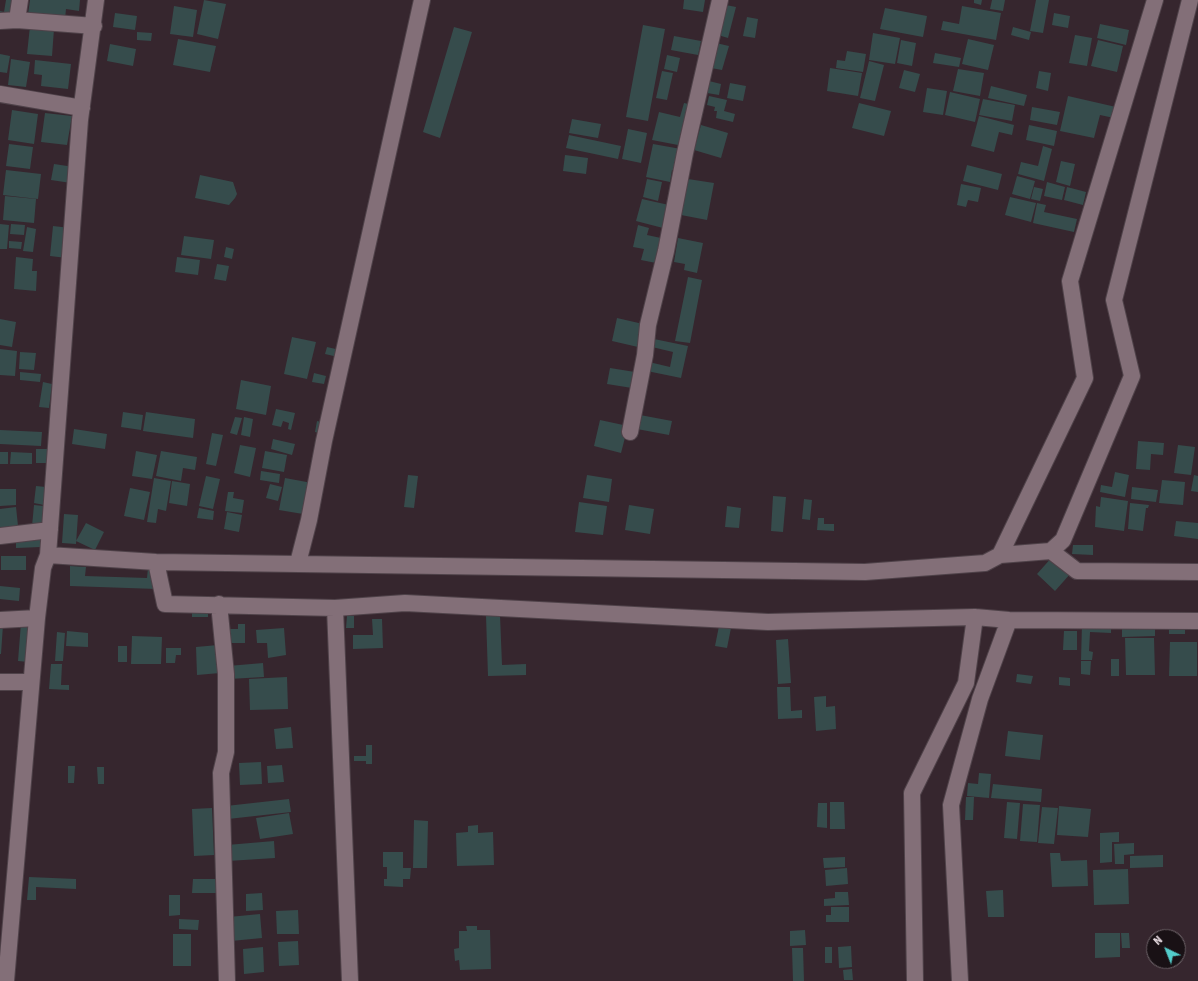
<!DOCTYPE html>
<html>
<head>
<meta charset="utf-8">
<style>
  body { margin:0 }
  #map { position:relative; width:1198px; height:981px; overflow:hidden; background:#36262e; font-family:"Source Sans 3",sans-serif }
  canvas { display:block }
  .north { position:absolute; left:1146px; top:929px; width:40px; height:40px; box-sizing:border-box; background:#191115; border:1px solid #6f656a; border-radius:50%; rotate:317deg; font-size:11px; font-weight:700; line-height:16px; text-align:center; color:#efe3e9 }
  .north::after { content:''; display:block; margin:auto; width:14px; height:18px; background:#53cdcb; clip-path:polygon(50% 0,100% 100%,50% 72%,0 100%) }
</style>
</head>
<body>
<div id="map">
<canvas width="1198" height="981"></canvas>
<div class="north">N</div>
</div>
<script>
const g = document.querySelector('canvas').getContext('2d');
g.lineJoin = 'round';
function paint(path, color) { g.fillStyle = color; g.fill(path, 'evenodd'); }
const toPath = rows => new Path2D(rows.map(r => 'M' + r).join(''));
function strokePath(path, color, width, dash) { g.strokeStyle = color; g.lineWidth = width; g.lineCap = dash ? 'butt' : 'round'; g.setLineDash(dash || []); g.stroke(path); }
paint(toPath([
  [6,0,13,0,11,20,0,18,0,11,4,12],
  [30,0,80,0,79,11,66,9,65,19,28,14],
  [204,0,226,4,218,39,197,34],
  [684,0,705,0,703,12,683,9],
  [974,0,982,0,981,5,974,3],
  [992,0,1005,0,1003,11,990,9],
  [1036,0,1049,0,1043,33,1030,31],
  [726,5,736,7,728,38,718,35],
  [174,6,197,10,193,37,170,34],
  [962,6,1001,13,996,40,941,30,943,21,959,24],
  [885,8,927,16,923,37,880,29],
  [115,13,137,16,135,30,113,27],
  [1054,13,1070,16,1068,28,1052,25],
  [747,17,758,19,755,38,743,36],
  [1100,24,1129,30,1126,45,1097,38],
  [643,25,665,29,648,121,626,117],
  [30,26,54,29,52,56,27,54],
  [454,27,472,32,440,138,423,132],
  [1013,27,1031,32,1029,40,1011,35],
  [137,32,152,33,151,41,137,40],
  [873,33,900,38,895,64,869,60],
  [1075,35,1092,38,1087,66,1069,63],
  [674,36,701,41,698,55,671,50],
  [178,39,216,46,210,72,173,65],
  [968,39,994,45,988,70,962,64],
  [901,40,916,43,912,66,897,63],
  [1098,40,1123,46,1117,72,1091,66],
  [716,43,729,46,722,70,711,68],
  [110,44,136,49,133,66,107,61],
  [847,51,866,54,863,72,836,68,837,60,845,61],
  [935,53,961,58,959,67,933,63],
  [0,54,10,56,7,73,0,72],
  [667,55,680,58,677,72,664,69],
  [11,59,30,62,26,87,8,85],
  [35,60,71,64,68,89,41,86,42,75,34,74],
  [869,61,884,65,875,101,860,98],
  [830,68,862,73,858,96,827,91],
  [958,69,984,73,980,96,953,91],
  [904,70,920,74,915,92,899,88],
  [662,71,673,73,667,100,656,98],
  [1039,71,1051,73,1048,91,1036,88],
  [709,81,721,84,719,95,707,93],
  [730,83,746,86,743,101,727,98],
  [991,86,1027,95,1024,106,988,98],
  [927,88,947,91,943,115,923,112],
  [950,92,980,99,975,122,945,115],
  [709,96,727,100,724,111,735,114,733,122,716,118,717,111,714,111,715,107,707,105],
  [1068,96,1116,107,1114,118,1100,115,1094,138,1060,131],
  [983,99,1015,105,1012,121,979,115],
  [684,103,693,105,690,121,684,120,678,145,652,140,659,112,680,117],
  [859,103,891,111,884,136,852,128],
  [1032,107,1060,112,1057,125,1030,120],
  [12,110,38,114,34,144,8,140],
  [45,113,72,116,67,145,41,142],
  [979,116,1014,125,1012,135,999,132,994,152,971,146],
  [572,119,601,124,598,138,569,133],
  [701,125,728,133,721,158,694,150],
  [1029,125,1057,131,1054,146,1026,140],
  [628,129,647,133,641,163,622,159],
  [569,135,621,146,618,159,566,148],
  [9,144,33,147,30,169,6,166],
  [653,144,681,149,677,171,672,170,670,182,646,177],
  [1043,146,1052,149,1044,181,1018,174,1021,162,1038,166],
  [565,155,588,158,586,174,563,171],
  [1061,161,1075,164,1070,186,1056,182],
  [54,164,74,167,71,183,51,180],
  [967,165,1002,174,998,190,963,181],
  [6,170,41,174,38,199,3,195],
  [200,175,233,182,237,194,235,198,229,205,195,198],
  [1017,176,1035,181,1030,199,1012,194],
  [647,179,662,182,658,201,643,197],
  [688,179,714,183,707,220,681,215],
  [1047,182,1065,187,1062,200,1044,196],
  [961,184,981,188,978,202,968,200,966,207,957,205],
  [1034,187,1043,189,1040,201,1031,199],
  [1067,187,1086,192,1083,205,1064,200],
  [5,196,36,199,34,223,3,220],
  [1010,197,1036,203,1031,222,1005,215],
  [642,199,669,205,663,228,636,221],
  [1037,203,1046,205,1044,212,1077,219,1074,232,1033,223],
  [0,224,9,225,7,249,0,249],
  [11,224,25,225,24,235,10,234],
  [638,225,649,228,647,235,661,238,656,263,641,260,644,249,633,247],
  [53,226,70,228,67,258,50,256],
  [27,227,36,229,33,252,23,251],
  [184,236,214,240,211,259,181,255],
  [678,238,703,243,697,273,684,270,685,264,674,262],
  [9,241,22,242,21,249,9,248],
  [226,247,234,249,232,259,224,257],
  [16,257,33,259,32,271,37,271,36,291,14,289],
  [177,257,200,260,198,275,175,272],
  [217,264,229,266,226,281,214,279],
  [688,277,702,280,690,343,675,341],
  [617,318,643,324,638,347,612,341],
  [0,319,16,322,12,347,0,345],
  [292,337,316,342,307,379,284,374],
  [654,339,688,346,681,378,647,371,649,362,670,367,673,352,652,347],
  [327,347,340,350,338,357,325,354],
  [0,349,17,351,15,376,0,375],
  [20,352,36,353,34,370,19,369],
  [610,368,635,372,632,388,607,384],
  [20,372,41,374,40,382,20,380],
  [314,373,326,376,324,384,312,382],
  [241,380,271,386,266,415,236,409],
  [43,382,52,384,49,408,39,407],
  [276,409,295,413,291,430,288,429,289,423,283,421,281,427,272,425],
  [123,412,143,415,141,430,121,427],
  [146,412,195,419,193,438,143,431],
  [640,415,672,421,669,435,637,429],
  [235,417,242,418,237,435,230,433],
  [244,417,253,419,250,437,241,435],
  [600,420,628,426,621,453,594,446],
  [317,421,325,423,323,434,315,432],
  [74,429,107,434,105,449,72,444],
  [0,430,42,432,41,446,0,444],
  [212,433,223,435,216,466,206,464],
  [273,439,295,444,292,455,271,449],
  [1138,441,1164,443,1163,455,1151,454,1150,470,1136,469],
  [240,445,256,448,250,477,234,473],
  [1178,445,1195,447,1191,475,1174,473],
  [36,449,47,449,47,463,36,463],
  [136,451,157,455,152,479,132,476],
  [161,451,197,457,195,470,183,468,181,481,156,476],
  [265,451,287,455,284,472,262,468],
  [0,452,8,452,8,464,0,464],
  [11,452,32,453,32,464,10,464],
  [261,471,280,474,279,483,260,480],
  [1115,472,1129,475,1125,497,1100,492,1101,485,1112,487],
  [408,475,418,476,414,508,404,507],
  [587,475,612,479,609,502,583,498],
  [1194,475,1198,476,1198,492,1191,491],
  [206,476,220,479,213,509,199,506],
  [154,478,171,481,166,511,158,509,156,523,147,522],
  [285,478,312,483,303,514,279,510],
  [1162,480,1185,482,1183,505,1159,503],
  [172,481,190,484,187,506,169,503],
  [270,484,282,487,278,501,266,498],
  [36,486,46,487,44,505,34,503],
  [1132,487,1158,490,1156,502,1131,499],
  [130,488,150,492,144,520,124,516],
  [0,489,16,489,16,505,0,506],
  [228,492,234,492,233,498,244,500,242,513,225,511],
  [773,496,786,497,783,532,771,531],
  [1101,497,1128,501,1124,531,1095,527,1096,506,1100,507],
  [804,499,812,500,810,520,802,519],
  [579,502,607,506,603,535,575,532],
  [1130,503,1149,505,1148,508,1146,508,1143,531,1128,529],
  [34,505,44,506,42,527,32,526],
  [629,505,654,509,650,534,625,530],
  [727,506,741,508,739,528,725,527],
  [16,507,18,526,0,528,0,509],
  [199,508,214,511,213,520,197,518],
  [227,512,242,515,239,532,224,529],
  [64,514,78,515,76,544,62,543],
  [818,518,824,518,824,524,834,524,834,531,817,530],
  [1176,521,1198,523,1198,539,1174,536],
  [86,523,104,532,95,550,76,541],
  [41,535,41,547,16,548,16,536],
  [1073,545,1093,545,1093,555,1072,554],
  [1,556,26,556,26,570,1,570],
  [1053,556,1071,573,1055,591,1037,574],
  [70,566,86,567,85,576,147,578,148,568,155,568,157,589,70,586],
  [0,586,20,588,19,601,0,599],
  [192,608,208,608,208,617,192,617],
  [500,615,502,665,526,664,526,675,488,676,486,616],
  [347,616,354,616,354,628,346,628],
  [372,619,382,619,383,648,353,649,353,635,373,635],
  [21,623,33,625,29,662,18,661],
  [1122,623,1155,623,1155,636,1122,637],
  [0,624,3,625,1,654,0,654],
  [238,624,245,624,245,643,226,643,226,629,238,629],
  [1082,624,1111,625,1111,633,1090,632,1089,651,1093,652,1092,660,1081,660],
  [1169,624,1185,624,1185,634,1169,634],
  [719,626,731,628,727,648,715,646],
  [284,628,286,655,268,658,267,643,257,643,256,630],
  [67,631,88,633,88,647,66,646],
  [1064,631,1077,631,1077,650,1063,650],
  [57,632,65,633,63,661,55,661],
  [132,636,162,637,161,664,131,664],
  [1125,638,1154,638,1155,675,1126,675],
  [788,639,791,683,778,684,776,640],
  [1170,642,1197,642,1197,676,1169,676],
  [218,645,220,673,197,675,196,647],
  [118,646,127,646,127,662,118,662],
  [166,648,181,648,181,655,176,655,175,663,166,663],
  [1111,659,1119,659,1119,676,1111,676],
  [1081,661,1091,661,1090,675,1081,674],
  [263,663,264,677,229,679,228,666],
  [51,664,62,664,61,685,69,685,69,690,49,689],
  [1017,674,1033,676,1031,684,1016,682],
  [287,677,288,709,250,710,249,679],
  [1059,677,1070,678,1070,686,1059,685],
  [777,687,790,687,791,711,802,710,802,718,778,719],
  [826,696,826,707,835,706,836,729,816,731,814,697],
  [291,727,293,748,276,749,274,729],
  [1008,731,1043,735,1040,760,1005,756],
  [366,745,372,745,372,764,366,764,366,761,354,761,354,756,366,756],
  [261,762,262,784,240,785,239,763],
  [282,765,284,782,268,783,267,766],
  [68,766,75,766,74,783,68,783],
  [97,767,104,767,104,784,98,784],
  [979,773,991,774,989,798,967,796,968,783,978,784],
  [993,784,1042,789,1041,802,991,798],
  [966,797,974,797,973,820,965,820],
  [289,799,291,812,228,819,226,806],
  [830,802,844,802,845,829,830,829],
  [1007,802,1020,803,1017,839,1004,838],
  [818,803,827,803,827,828,817,827],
  [1023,804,1040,805,1037,842,1020,841],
  [1059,806,1091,809,1088,837,1057,835],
  [1042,807,1058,808,1054,844,1038,843],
  [212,808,214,855,194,856,192,809],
  [289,813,293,834,260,839,256,818],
  [414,820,428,821,427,868,413,868],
  [478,825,478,833,493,832,494,865,457,866,456,833,468,832,468,826],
  [1119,832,1119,842,1112,842,1112,862,1100,863,1100,833],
  [274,841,275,858,228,861,227,845],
  [1134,843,1134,854,1124,855,1124,864,1115,864,1114,844],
  [383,852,403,852,403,868,411,868,410,879,403,879,403,887,384,886,384,879,387,879,387,867,383,867],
  [1050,853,1060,853,1061,861,1087,860,1088,886,1052,887],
  [1163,855,1163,867,1130,868,1130,856],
  [845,857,845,867,824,868,823,858],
  [847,868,848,884,826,886,825,870],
  [1128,869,1129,904,1094,905,1093,870],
  [29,877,76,879,76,889,36,887,36,900,27,900],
  [193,879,221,879,221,893,192,893],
  [1003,890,1004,917,988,917,986,891],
  [835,892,848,892,849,905,824,906,824,899,835,898],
  [262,893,263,910,246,911,246,894],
  [169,895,180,895,180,915,169,916],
  [831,907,849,907,849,922,826,922,826,915,831,915],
  [298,910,299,934,277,934,276,911],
  [260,914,262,938,231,941,229,917],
  [179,919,199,920,198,930,179,929],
  [466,926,477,926,477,930,490,930,491,969,460,970,459,960,455,961,454,949,459,948,459,931,467,931],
  [805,930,806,945,790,946,790,931],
  [1095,933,1120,933,1120,957,1095,958],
  [1121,933,1129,933,1130,948,1122,948],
  [173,934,191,934,191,966,173,966],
  [298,941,299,965,279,966,278,942],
  [851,946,852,967,839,968,838,947],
  [263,947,264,972,244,974,243,949],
  [825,947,832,947,832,963,825,963],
  [792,948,803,948,804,981,793,981],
  [852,969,853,980,844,980,843,970]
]), '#364c4c');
const minor = toPath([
  [17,20,20,0],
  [0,21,17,20,94,26],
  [0,94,82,108],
  [630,432,645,355,648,325,666,251,685,153,720,0],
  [0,536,50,530],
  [1051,551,1077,571,1198,572],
  [48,555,156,562,865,572,985,563,1000,555,1051,551,1063,540,1132,376,1114,300,1190,0],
  [1000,555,1085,378,1070,281,1155,0],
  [156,562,165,604,335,608,405,603,768,622,975,617,1009,620,1198,621],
  [298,563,309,520,324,441,422,0],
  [219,604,226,674,226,752,221,773,227,981],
  [335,608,350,981],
  [0,620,37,618],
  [0,682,31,682],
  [6,981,37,618,43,568,48,555,80,120,96,0],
  [915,981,912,793,966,683,975,617],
  [960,981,951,805,980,699,1009,620]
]);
strokePath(minor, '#4f4249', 18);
strokePath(minor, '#836f78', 16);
</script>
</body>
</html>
